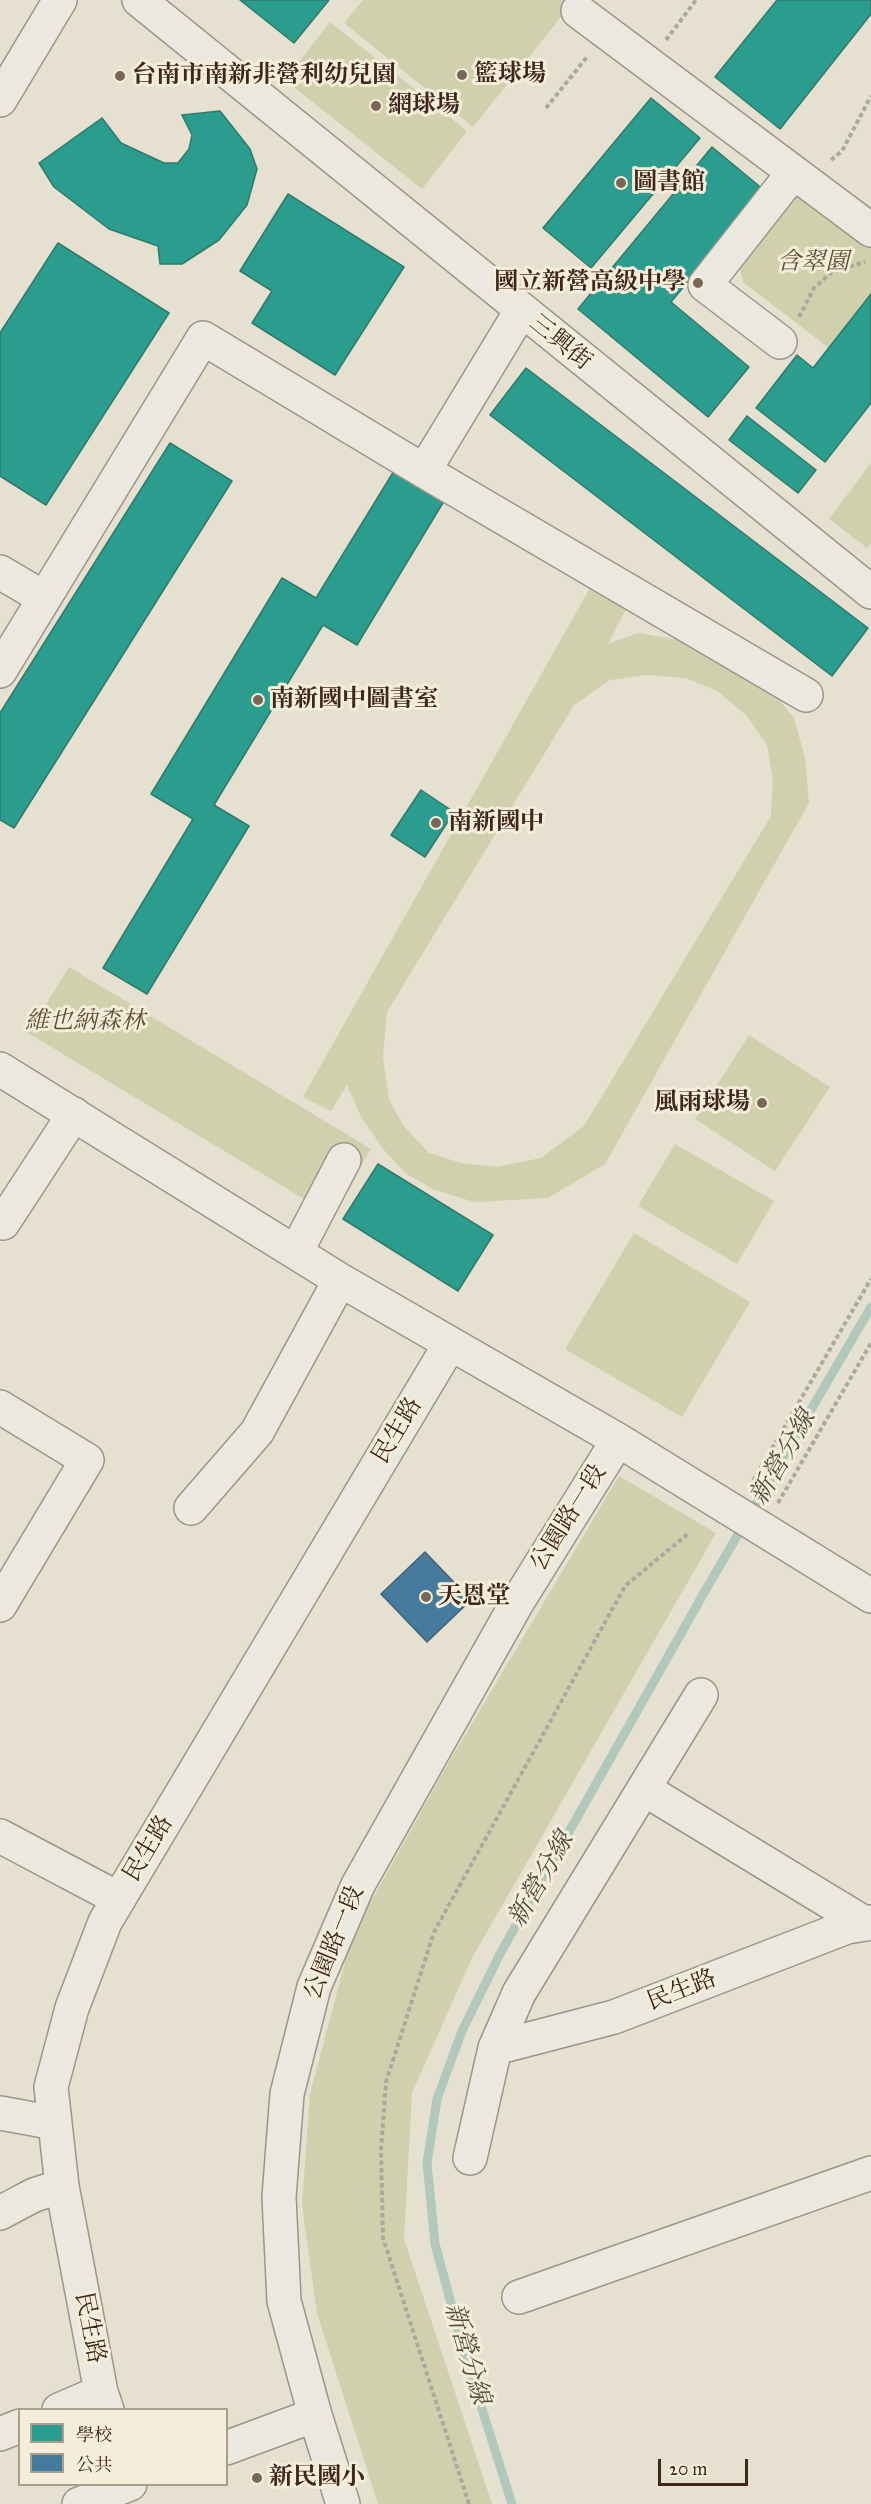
<!DOCTYPE html>
<html>
<head>
<meta charset="utf-8">
<style>
  body { margin:0 }
  #map { position:relative; width:871px; height:2504px; overflow:hidden; background:#e5e0cf; font-family:"IM FELL Great Primer","Noto Serif TC",serif }
  canvas { display:block }
  .legend { position:absolute; left:18px; top:2408px; width:210px; height:78px; box-sizing:border-box; background:#f4edda; border:2px solid #ac9e8e; margin:0; padding:8px 10px; list-style:none; font-size:18px; color:#3f271b }
  .legend li { display:flex; align-items:center; gap:12px; height:30px }
  .legend b { width:30px; border:2px solid #ac9e8e }
  .scale { position:absolute; left:658px; top:2459px; width:90px; height:27px; box-sizing:border-box; border:3px solid #3f271b; border-top:0; padding-left:8px; font-size:18px; line-height:21px; white-space:nowrap; color:#3f271b; -webkit-text-stroke:4px #f4edda; paint-order:stroke }
</style>
</head>
<body>
<div id="map">
<canvas width="871" height="2504"></canvas>
<ul class="legend">
<li><b style="height:16px;background:#2a9d8f"></b>學校</li>
<li><b style="height:16px;background:#457b9d"></b>公共</li>
</ul>
<div class="scale">20 m</div>
</div>
<script>
const g = document.querySelector('canvas').getContext('2d');
g.lineJoin = 'round';
function paint(path, color) { g.fillStyle = color; g.fill(path, 'evenodd'); }
const toPath = rows => new Path2D(rows.map(r => 'M' + r).join(''));
function strokePath(path, color, width, dash) { g.strokeStyle = color; g.lineWidth = width; g.lineCap = dash ? 'butt' : 'round'; g.setLineDash(dash || []); g.stroke(path); }
function label(font, color, halo, rows, align = 'center') {
  g.font = font + ' "IM FELL Great Primer","Noto Serif TC",serif'; g.lineWidth = 6; g.setLineDash([]); g.textBaseline = 'middle'; g.strokeStyle = halo; g.fillStyle = color; for (const [text, x, y, turn = 0] of rows) {
    g.save(); g.translate(x, y); g.rotate((+turn || 0) * Math.PI / 180); g.textAlign = isNaN(turn) ? turn : align; if (halo) g.strokeText(text, 0, 0); g.fillText(text, 0, 0); g.restore();
  }
}
paint(toPath([
  [363,0,573,0,574,1,473,127,344,23],
  [330,22,467,131,422,189,285,80],
  [805,182,871,230,871,294,829,348,743,282,738,262],
  [871,463,871,543,867,548,829,519],
  [595,579,631,600,608,644,638,633,698,643,759,675,794,718,805,758,809,803,605,1164,548,1198,474,1202,435,1190,405,1173,384,1150,361,1117,347,1085,331,1111,303,1097],
  [647,675,686,678,717,691,746,715,767,745,773,782,771,816,584,1126,541,1158,496,1167,461,1163,429,1153,403,1125,389,1100,383,1056,387,1012,574,705,610,680],
  [69,967,371,1149,331,1215,28,1033],
  [749,1035,830,1087,775,1171,695,1119],
  [675,1144,774,1201,737,1264,638,1206],
  [634,1233,750,1302,682,1417,565,1349],
  [619,1476,716,1533,472,1958,412,2093,404,2239,492,2504,378,2504,317,2313,302,2205,310,2094,352,1936,442,1774]
]), '#d0d0ac');
const schools = toPath([
  [240,0,329,0,294,43,240,0],
  [777,0,871,0,871,14,780,129,715,77,777,0],
  [651,98,700,138,591,268,543,228,651,98],
  [220,111,250,149,257,169,247,205,219,240,182,264,160,264,158,246,109,229,54,187,39,163,102,118,121,143,164,163,178,163,189,149,192,135,182,115,220,111],
  [712,147,764,190,671,302,749,367,708,417,578,309,712,147],
  [288,194,404,267,335,375,252,323,272,291,240,271,288,194],
  [58,243,169,313,46,505,0,476,0,333,58,243],
  [871,294,871,403,825,462,756,408,797,355,813,368,871,294],
  [526,368,868,628,832,676,490,415,526,368],
  [747,416,816,470,798,493,729,440,747,416],
  [170,443,232,481,14,828,0,820,0,713,170,443],
  [394,471,444,501,357,645,323,625,214,805,249,826,147,994,103,968,193,819,151,794,282,578,316,598,394,471],
  [421,790,454,812,425,857,391,835,421,790],
  [378,1164,493,1235,458,1291,343,1219,378,1164]
]);
paint(schools, '#2a9d8f');
strokePath(schools, '#307a6c', 1.5);
const public = toPath([
  [425,1552,471,1600,427,1642,381,1594,425,1552]
]);
paint(public, '#457b9d');
strokePath(public, '#436276', 1.5);
strokePath(toPath([
  [512,2504,465,2355,435,2244,427,2163,437,2099,462,2031,501,1952,705,1591,871,1307]
]), '#b0c9bc', 9);
const minor = toPath([
  [139,0,871,592],
  [578,11,871,230],
  [0,100,60,0],
  [780,342,705,285,793,173],
  [424,471,521,311],
  [0,572,44,598],
  [0,671,203,338,424,471,806,695],
  [0,1069,340,1280,618,1440,871,1596],
  [3,1223,74,1114],
  [296,1252,344,1160],
  [0,1407,87,1460,0,1605],
  [191,1508,257,1432,340,1280],
  [644,1789,866,1924,871,1922],
  [0,1836,119,1899],
  [495,2048,614,2017,847,1927,866,1924],
  [0,2113,55,2123],
  [470,2158,495,2048,519,1993,701,1695],
  [0,2213,34,2195,62,2186],
  [519,2297,871,2173],
  [59,2410,101,2392],
  [107,2410,101,2392,62,2186,51,2087,72,2008,105,1922,450,1344],
  [0,2434,20,2426],
  [226,2448,315,2415],
  [79,2504,130,2484],
  [343,2504,315,2415,284,2301,279,2197,287,2094,314,1987,358,1885,518,1601,618,1440]
]);
strokePath(minor, '#9b958a', 36);
strokePath(toPath([
  [666,40,696,0],
  [546,108,587,57],
  [831,160,842,151,871,96],
  [799,317,814,288,832,272,865,262],
  [753,1481,871,1279],
  [778,1503,871,1343],
  [469,2504,383,2238,381,2150,386,2082,434,1932,625,1586,689,1533]
]), '#aca7a0', 4, [4.5, 3]);
strokePath(minor, '#ebe8df', 33);
for (const [x, y, r, color] of [
  [462,75,6,"#79685a"],
  [120,76,6,"#79685a"],
  [376,106,6,"#79685a"],
  [621,183,6,"#79685a"],
  [698,283,6,"#79685a"],
  [258,700,6,"#79685a"],
  [436,823,6,"#79685a"],
  [762,1103,6,"#79685a"],
  [426,1597,6,"#79685a"],
  [257,2478,6,"#79685a"]
]) { const dot = new Path2D(); dot.arc(x, y, r, 0, 2 * Math.PI); g.fillStyle = color; g.fill(dot); strokePath(dot, '#f4edda', 2); }
label('bold 24px', '#3f271b', '#f4edda', [
  ["籃球場",474,75],
  ["台南市南新非營利幼兒園",132,76],
  ["網球場",388,106],
  ["圖書館",633,183],
  ["國立新營高級中學",686,283,"right"],
  ["南新國中圖書室",270,700],
  ["南新國中",448,823],
  ["風雨球場",750,1103,"right"],
  ["天恩堂",438,1597],
  ["新民國小",269,2478]
], 'left');
label('italic 24px', '#5f4e38', '#f4edda', [
  ["含翠園",813,263],
  ["維也納森林",85,1022]
]);
label('24px', '#3f271b', '#f4edda', [
  ["三興街",560,343,39],
  ["民生路",398,1431,-59],
  ["公園路一段",569,1518,-58],
  ["民生路",149,1849,-59],
  ["公園路一段",335,1943,-68],
  ["民生路",682,1991,-21],
  ["民生路",89,2328,79]
]);
label('italic 26px', '#564d41', '#f4edda', [
  ["新營分線",784,1458,-60],
  ["新營分線",542,1880,-60],
  ["新營分線",466,2354,74]
]);
</script>
</body>
</html>
